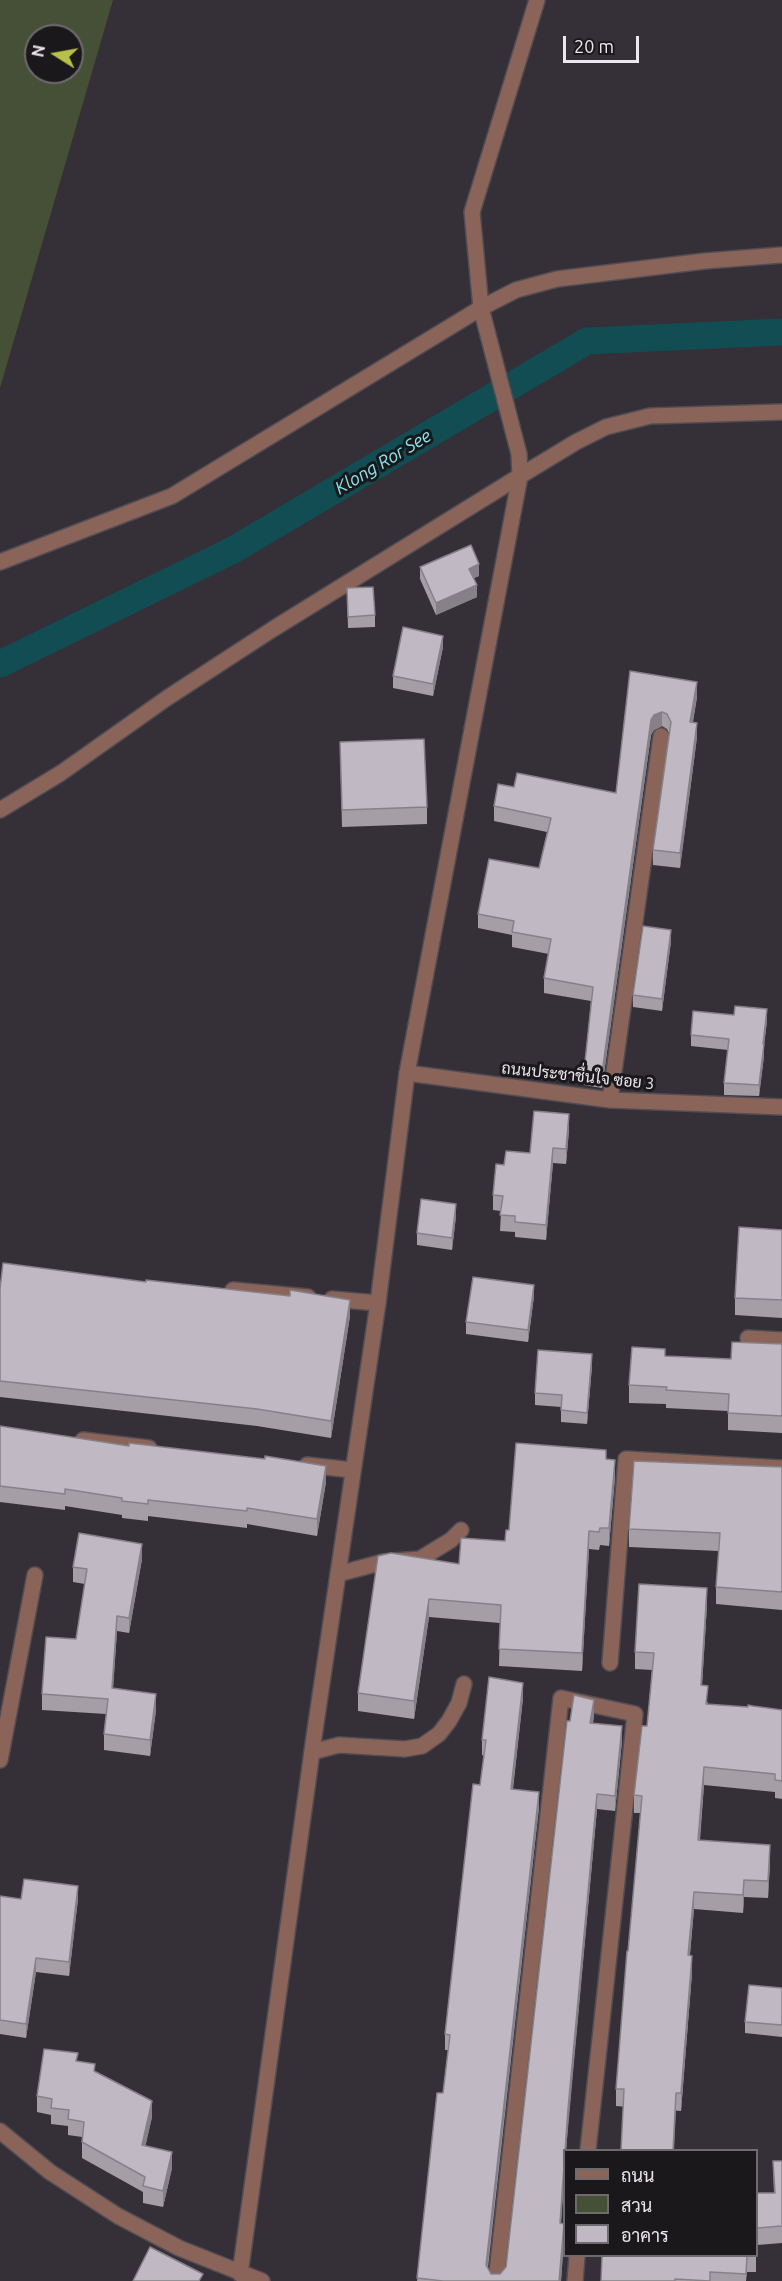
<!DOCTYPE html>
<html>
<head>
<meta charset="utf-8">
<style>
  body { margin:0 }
  #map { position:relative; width:782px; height:2281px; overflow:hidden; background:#352f37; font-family:Ubuntu,Sarabun,sans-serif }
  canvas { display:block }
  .legend { position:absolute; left:563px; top:2149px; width:195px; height:108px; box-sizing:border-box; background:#1b181c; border:2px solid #6e6b6f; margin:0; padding:8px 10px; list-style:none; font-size:18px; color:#ebe7ec }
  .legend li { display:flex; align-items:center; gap:12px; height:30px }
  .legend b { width:30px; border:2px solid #6e6b6f }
  .north { position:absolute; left:24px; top:24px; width:60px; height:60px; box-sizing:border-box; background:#1b181c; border:2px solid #6e6b6f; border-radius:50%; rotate:281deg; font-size:16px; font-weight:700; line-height:24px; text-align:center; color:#ebe7ec }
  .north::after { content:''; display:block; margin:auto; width:21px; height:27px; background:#b7c148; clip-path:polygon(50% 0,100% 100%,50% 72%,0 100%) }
  .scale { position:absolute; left:563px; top:36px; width:76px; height:27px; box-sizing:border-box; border:3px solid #ebe7ec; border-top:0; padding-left:8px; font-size:18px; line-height:21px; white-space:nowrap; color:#ebe7ec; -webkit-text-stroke:4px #1b181c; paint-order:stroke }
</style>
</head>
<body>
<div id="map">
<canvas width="782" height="2281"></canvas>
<ul class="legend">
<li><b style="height:8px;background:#8a6458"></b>ถนน</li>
<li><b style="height:16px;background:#455037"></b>สวน</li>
<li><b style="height:16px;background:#c0b8c2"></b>อาคาร</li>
</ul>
<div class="north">N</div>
<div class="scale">20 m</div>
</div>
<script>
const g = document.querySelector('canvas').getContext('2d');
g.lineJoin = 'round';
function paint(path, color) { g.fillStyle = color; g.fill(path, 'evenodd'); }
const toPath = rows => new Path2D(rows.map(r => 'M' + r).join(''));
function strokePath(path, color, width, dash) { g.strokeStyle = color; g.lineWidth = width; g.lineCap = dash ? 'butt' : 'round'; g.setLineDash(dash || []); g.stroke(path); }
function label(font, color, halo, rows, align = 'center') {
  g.font = font + ' Ubuntu,Sarabun,sans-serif'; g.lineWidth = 6; g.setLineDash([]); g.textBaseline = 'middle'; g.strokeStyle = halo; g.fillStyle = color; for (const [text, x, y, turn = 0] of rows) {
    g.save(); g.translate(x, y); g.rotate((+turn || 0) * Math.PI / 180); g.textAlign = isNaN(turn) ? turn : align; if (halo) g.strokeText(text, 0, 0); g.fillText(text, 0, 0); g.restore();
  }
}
paint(toPath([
  [0,0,113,0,0,388],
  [36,36,72,36,72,72,36,72]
]), '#455037');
strokePath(toPath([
  [0,664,233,550,587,341,782,332]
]), '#114d52', 27);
const minor = toPath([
  [520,476,576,442,606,427,650,416,782,412],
  [0,562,172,496,481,308,516,290,557,279,705,261,782,255],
  [407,1073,610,1100,782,1107],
  [610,1100,661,736],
  [233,1290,308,1297],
  [332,1299,378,1303],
  [748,1338,782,1340],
  [83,1440,149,1448],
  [307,1465,352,1470],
  [338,1574,383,1562,420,1559,451,1540,461,1530],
  [610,1663,626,1459,782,1468],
  [312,1752,339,1745,405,1749,422,1746,439,1734,449,1721,459,1703,464,1684],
  [0,1760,35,1575],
  [496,2281,561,1698,635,1714,588,2150],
  [575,2281,577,2256]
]);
const tertiary = toPath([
  [0,810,61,773,167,698,273,629,520,476],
  [0,2131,50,2172,118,2216,179,2248,262,2281],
  [240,2274,314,1737,378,1303,407,1073,520,476,519,454,481,308,472,212,537,0]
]);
strokePath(minor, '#524c54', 18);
strokePath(tertiary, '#524c54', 18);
strokePath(minor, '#8a6458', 15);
strokePath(tertiary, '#8a6458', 15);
paint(toPath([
  [420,567,479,576,474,578,477,597,436,615,420,579],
  [347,588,375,615,375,627,348,628],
  [443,647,433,696,393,688,393,676],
  [630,671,697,697,693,722,697,737,680,868,653,865,653,850,669,733,667,729,662,726,654,730,651,735,602,1088,584,1085,584,1071,591,1001,544,993,544,978,549,954,512,947,512,935,478,928,478,914,539,868,547,832,494,821,494,806,514,787,616,793],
  [340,742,427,807,427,824,342,827],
  [671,941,662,1011,633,1007,633,995],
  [767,1021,764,1044,764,1056,759,1096,724,1095,724,1083,728,1050,691,1046,691,1035],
  [569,1130,566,1164,553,1163,546,1240,515,1237,515,1232,500,1231,501,1211,493,1210,493,1195,504,1165,530,1153],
  [456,1216,452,1250,417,1245,417,1233],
  [782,1230,782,1318,735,1315,735,1298],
  [0,1289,350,1316,331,1438,257,1426,0,1397],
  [534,1296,528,1342,466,1334,466,1322],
  [782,1344,782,1433,728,1430,728,1411,666,1408,666,1404,629,1403,629,1385,665,1356,731,1359],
  [592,1366,587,1424,561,1422,561,1407,535,1405,535,1393],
  [0,1426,326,1482,317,1536,247,1524,247,1528,148,1516,148,1521,122,1518,122,1515,65,1506,65,1510,0,1502],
  [606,1459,615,1477,609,1546,600,1545,599,1550,589,1549,582,1671,499,1666,500,1623,429,1617,414,1719,358,1711,358,1693,378,1556,459,1564,505,1541,509,1530],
  [782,1467,782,1610,716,1604,716,1587,719,1551,629,1547,629,1529],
  [142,1559,129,1633,117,1631,113,1688,156,1710,150,1756,104,1750,104,1734,106,1714,42,1710,42,1694,76,1639,85,1584,73,1582,73,1567],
  [707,1605,702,1685,708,1704,782,1710,782,1799,775,1798,775,1792,704,1785,700,1840,770,1863,768,1898,744,1897,743,1913,694,1909,690,1955,692,1973,681,2111,616,2106,616,2089,641,1813,634,1813,634,1795,647,1726,652,1670,635,1669,635,1652],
  [523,1698,513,1789,539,1807,488,2267,491,2274,500,2274,506,2267,570,1721,594,1715,593,1723,622,1741,615,1811,597,1809,568,2124,561,2224,564,2239,561,2281,417,2281,443,2093,448,2050,445,2050,445,2034,480,1785,484,1756,482,1755,482,1740],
  [0,1896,21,1899,78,1899,69,1976,36,1972,26,2038,0,2034],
  [782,1988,782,2037,745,2033,745,2022],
  [78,2061,95,2072,152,2117,145,2146,172,2168,163,2207,143,2203,143,2192,82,2158,82,2137,68,2135,68,2126,51,2124,51,2115,37,2112,37,2096],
  [773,2161,782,2161,782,2243,757,2245,756,2193,774,2193],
  [602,2256,756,2256,756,2272,747,2272,746,2281,601,2281]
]), '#a59ea7');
paint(toPath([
  [479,564,479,576,469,580,469,569],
  [477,585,477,597,436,615,436,603],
  [443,636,443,647,433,696,433,684],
  [697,682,697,697,690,736,690,722],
  [662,712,662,726,654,730,651,735,602,1088,602,1073,651,720,654,715],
  [697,723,697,737,680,868,680,853],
  [671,930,671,941,662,1011,662,999],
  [767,1009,767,1021,763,1056,763,1044],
  [764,1044,764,1056,759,1096,759,1085],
  [569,1114,569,1130,566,1164,566,1149],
  [553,1148,553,1163,546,1240,546,1225],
  [456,1204,456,1216,452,1250,452,1238],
  [534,1285,534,1296,528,1342,528,1330],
  [350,1300,350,1316,331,1438,331,1421],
  [592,1354,592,1366,587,1424,587,1413],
  [615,1460,615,1477,609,1546,609,1528],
  [326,1466,326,1482,317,1536,317,1519],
  [589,1531,589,1549,582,1671,582,1653],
  [142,1544,142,1559,129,1633,129,1618],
  [707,1588,707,1605,701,1702,701,1685],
  [429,1599,429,1617,414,1719,414,1701],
  [117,1616,117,1631,112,1704,112,1688],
  [523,1683,523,1698,511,1804,511,1789],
  [156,1694,156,1710,150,1756,150,1740],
  [594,1700,594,1715,590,1738,590,1723],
  [622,1726,622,1741,615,1811,615,1796],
  [704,1767,704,1785,698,1857,698,1840],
  [539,1792,539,1807,486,2280,486,2265],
  [597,1794,597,1809,566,2151,565,2151,568,2109],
  [770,1845,770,1863,768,1898,768,1881],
  [744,1880,744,1897,743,1913,743,1895],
  [78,1886,78,1899,69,1976,69,1962],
  [694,1892,694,1909,688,1973,688,1955],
  [692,1956,692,1973,681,2111,681,2093],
  [36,1958,36,1972,26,2038,26,2024],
  [676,2093,676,2110,674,2151,673,2151],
  [152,2101,152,2117,142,2162,142,2145],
  [172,2152,172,2168,163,2207,163,2191],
  [564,2155,564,2170,560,2239,560,2223],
  [564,2224,564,2239,561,2281,559,2281]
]), '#868188');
const building = toPath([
  [471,545,479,564,469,569,477,585,436,603,420,567,471,545],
  [373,587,375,615,348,617,347,588,373,587],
  [403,627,443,636,433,684,393,676,403,627],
  [630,671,697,682,690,722,697,723,680,853,653,850,671,722,667,714,662,712,654,715,651,720,602,1073,584,1071,593,987,544,978,551,939,512,932,514,921,478,914,489,859,539,868,551,818,494,806,498,784,514,787,517,773,616,793,630,671],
  [424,739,427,807,342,810,340,742,424,739],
  [643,926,671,930,662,999,633,995,643,926],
  [735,1006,767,1009,763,1044,764,1044,759,1085,724,1083,729,1039,691,1035,693,1011,734,1015,735,1006],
  [534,1111,569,1114,566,1149,553,1148,546,1225,515,1222,515,1216,500,1215,503,1196,493,1195,496,1164,504,1165,506,1151,530,1153,534,1111],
  [421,1199,456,1204,452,1238,417,1233,421,1199],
  [739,1227,782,1230,782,1300,735,1298,739,1227],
  [3,1263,146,1282,146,1280,290,1296,290,1290,350,1300,331,1421,257,1409,0,1381,0,1289,3,1263],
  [473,1277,534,1285,528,1330,466,1322,473,1277],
  [732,1342,782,1344,782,1416,728,1413,729,1394,666,1390,667,1387,629,1385,632,1347,665,1349,665,1356,731,1359,732,1342],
  [538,1350,592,1354,587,1413,561,1410,562,1395,535,1393,538,1350],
  [0,1426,129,1446,129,1443,265,1459,265,1456,326,1466,317,1519,247,1508,247,1511,148,1500,148,1504,122,1501,122,1498,65,1489,65,1494,0,1486,0,1426],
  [516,1443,606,1450,606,1459,615,1460,609,1528,600,1528,599,1532,589,1531,582,1653,499,1649,501,1605,429,1599,414,1701,358,1693,378,1556,391,1553,459,1564,461,1538,505,1541,506,1530,509,1530,516,1443],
  [634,1461,782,1467,782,1592,716,1587,720,1533,629,1529,634,1461],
  [79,1533,142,1544,129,1618,117,1616,112,1688,156,1694,150,1740,104,1734,108,1699,42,1694,46,1637,76,1639,87,1569,73,1567,79,1533],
  [639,1584,707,1588,701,1685,708,1686,706,1704,748,1707,748,1705,753,1706,782,1710,782,1781,775,1780,775,1774,704,1767,698,1840,770,1845,768,1881,744,1880,743,1895,694,1892,688,1955,692,1956,681,2093,676,2093,673,2151,621,2151,624,2089,616,2089,627,1951,628,1951,642,1796,634,1795,642,1726,647,1726,654,1653,635,1652,639,1584],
  [489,1677,523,1683,511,1789,539,1792,486,2265,491,2274,500,2274,506,2267,567,1721,570,1721,574,1695,594,1700,590,1723,622,1726,615,1796,597,1794,568,2109,560,2223,564,2224,559,2281,443,2281,417,2278,437,2093,443,2093,450,2035,445,2034,473,1784,480,1785,486,1740,482,1740,489,1677],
  [24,1879,78,1886,69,1962,36,1958,26,2024,0,2020,0,1896,21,1899,24,1879],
  [749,1985,782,1988,782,2025,745,2022,749,1985],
  [44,2049,78,2053,76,2061,95,2064,94,2071,152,2101,142,2145,172,2152,163,2191,143,2186,145,2177,82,2142,84,2122,68,2119,69,2110,51,2108,52,2099,37,2096,44,2049],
  [773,2161,782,2161,782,2226,757,2228,756,2233,756,2193,775,2193,773,2161],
  [150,2247,203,2274,199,2281,133,2281,150,2247],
  [602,2256,747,2256,746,2274,710,2272,710,2281,675,2279,675,2281,601,2281,602,2256]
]);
paint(building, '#c0b8c2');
strokePath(building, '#868188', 1.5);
label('16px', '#ebe7ec', '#1b181c', [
  ["ถนนประชาชื่นใจ ซอย 3",578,1076,6]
]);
label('italic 18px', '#89e5ee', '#1b181c', [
  ["Klong Ror See",383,462,-31]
]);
</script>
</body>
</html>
